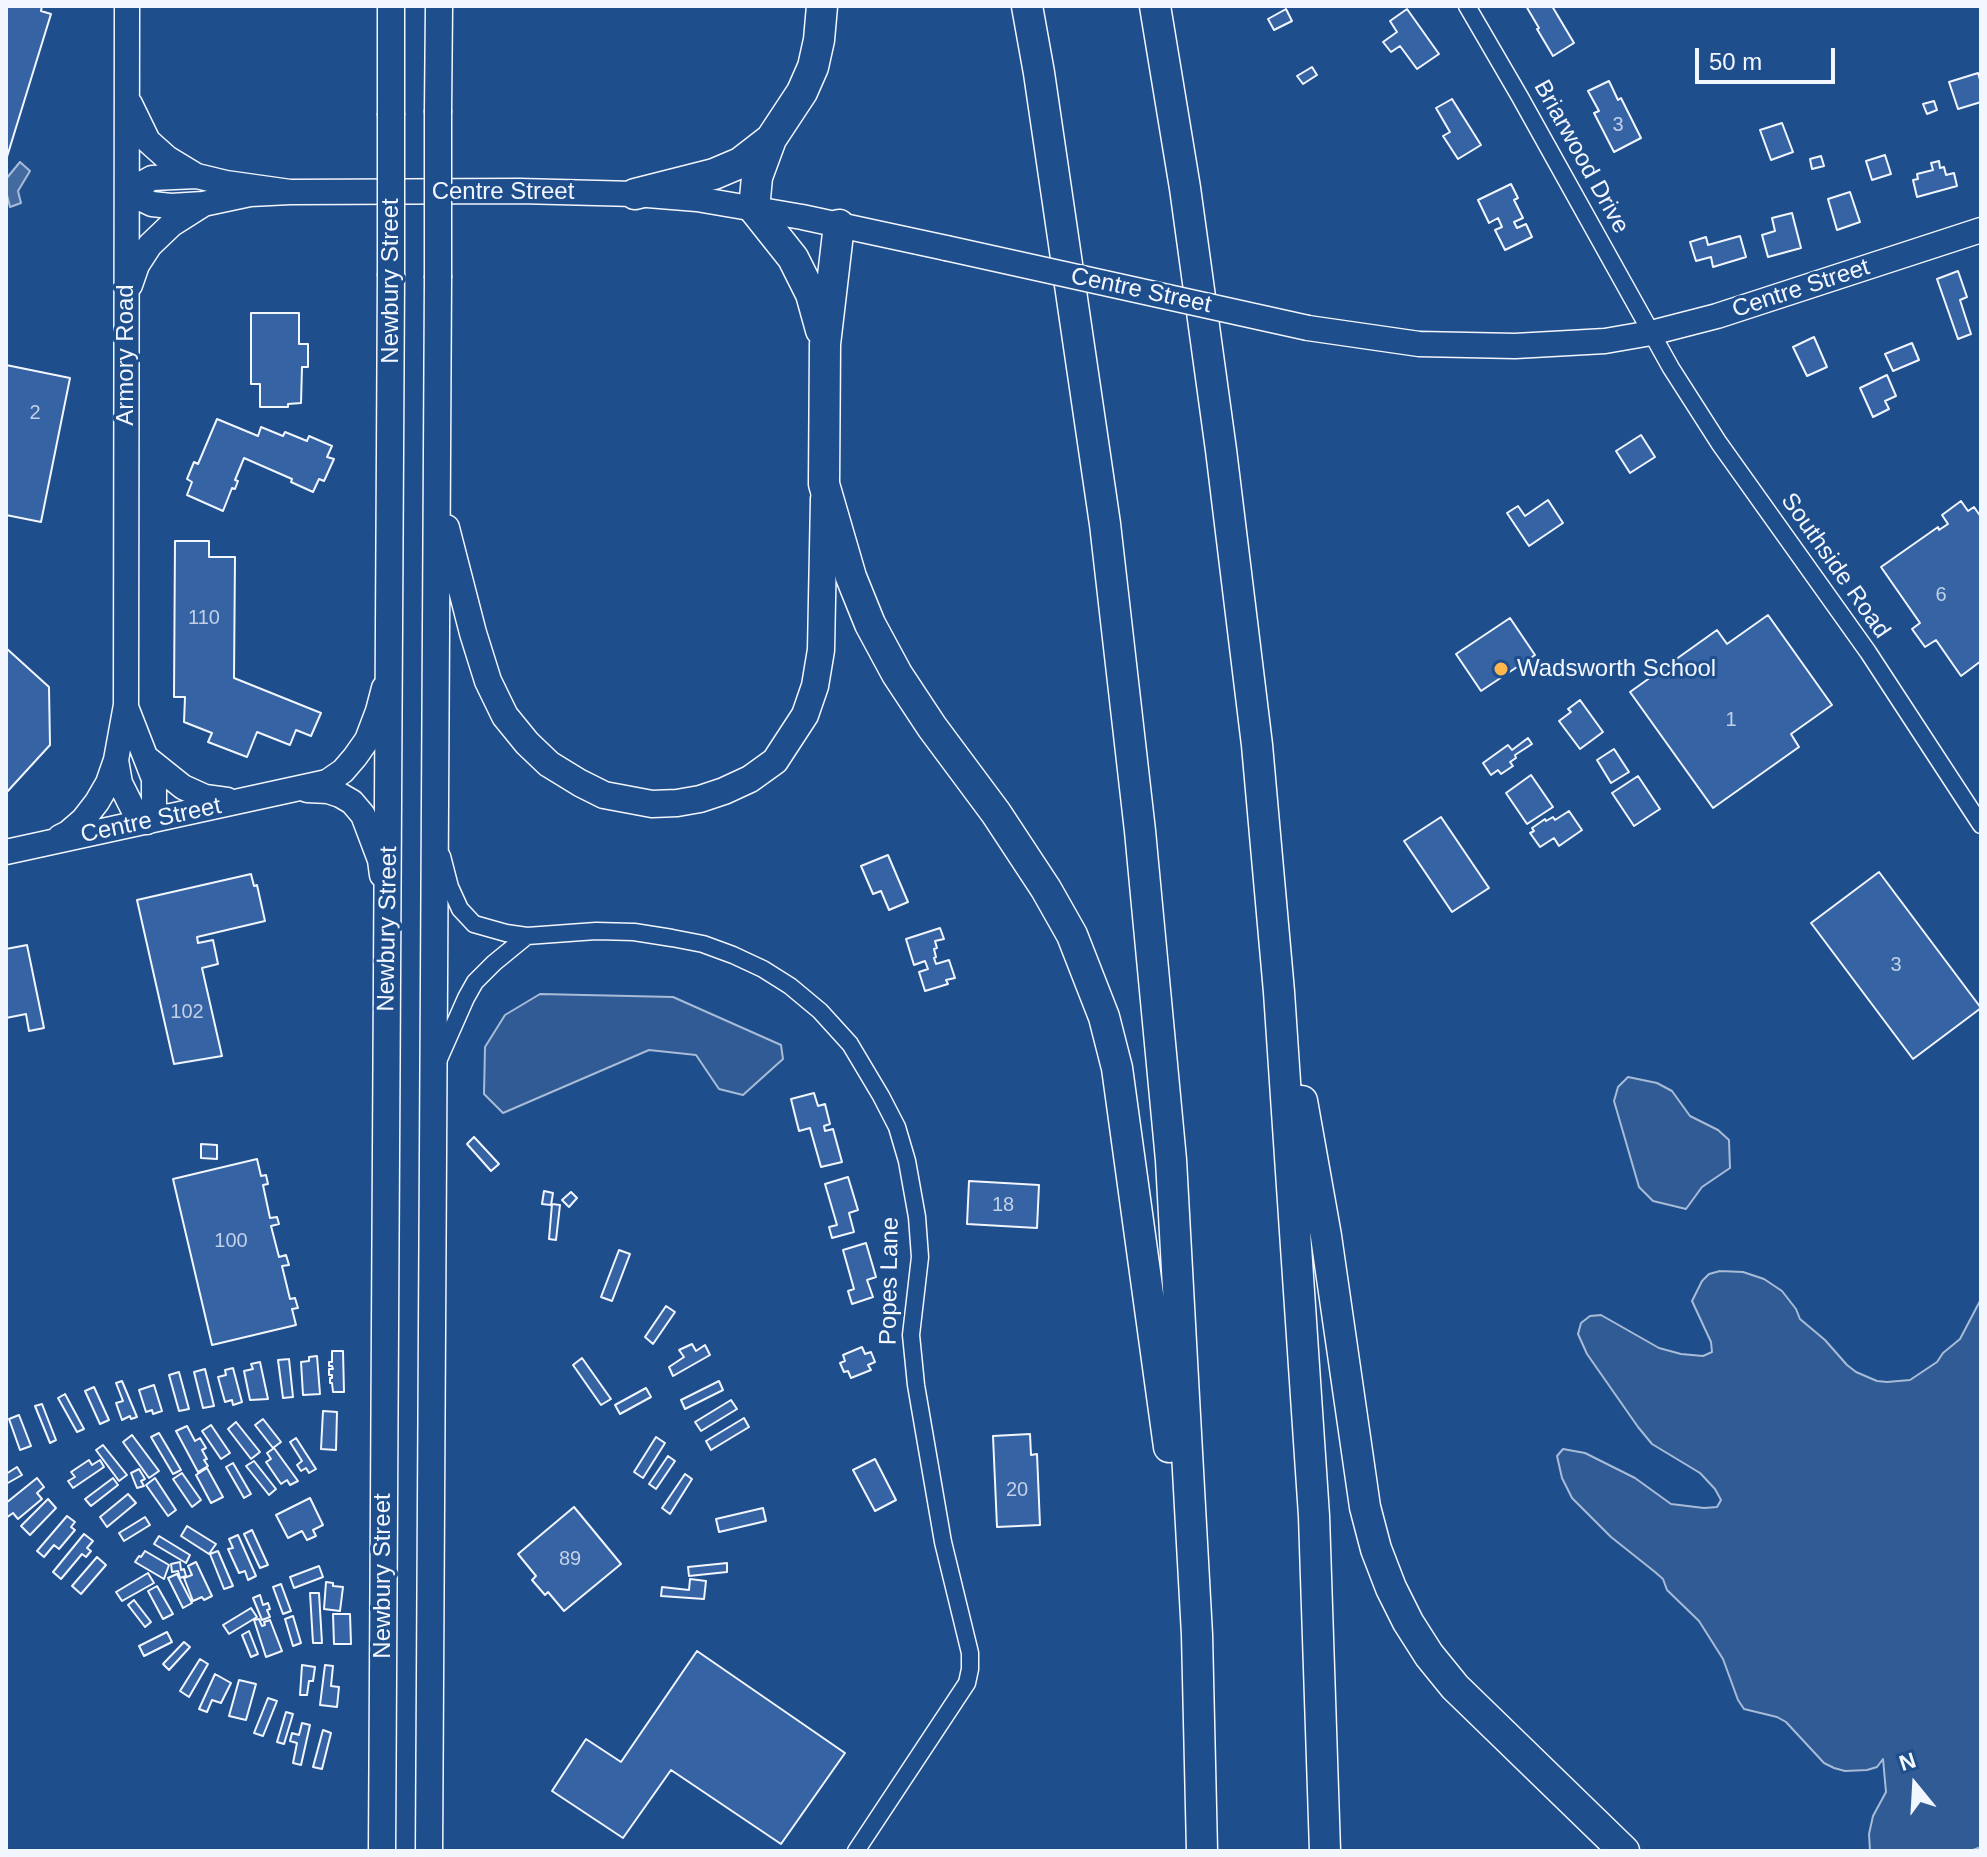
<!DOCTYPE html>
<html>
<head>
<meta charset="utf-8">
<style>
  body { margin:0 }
  #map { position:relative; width:1987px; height:1857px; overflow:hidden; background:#1f4e8c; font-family:Arial,sans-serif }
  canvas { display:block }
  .frame { position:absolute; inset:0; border:8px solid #f2f6ff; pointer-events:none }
  .north { position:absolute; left:1875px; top:1745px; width:80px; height:80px; -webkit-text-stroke:6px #1f4e8c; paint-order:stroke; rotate:342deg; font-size:22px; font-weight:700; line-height:32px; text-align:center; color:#f2f6ff }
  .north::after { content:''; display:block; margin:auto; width:28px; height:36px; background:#f2f6ff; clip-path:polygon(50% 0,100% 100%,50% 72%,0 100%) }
  .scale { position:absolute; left:1695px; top:48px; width:140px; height:36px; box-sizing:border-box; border:4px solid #f2f6ff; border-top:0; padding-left:10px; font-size:24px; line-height:28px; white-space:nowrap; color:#f2f6ff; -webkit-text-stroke:6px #1f4e8c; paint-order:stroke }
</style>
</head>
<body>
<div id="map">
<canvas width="1987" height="1857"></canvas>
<div class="frame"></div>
<div class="north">N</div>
<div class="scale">50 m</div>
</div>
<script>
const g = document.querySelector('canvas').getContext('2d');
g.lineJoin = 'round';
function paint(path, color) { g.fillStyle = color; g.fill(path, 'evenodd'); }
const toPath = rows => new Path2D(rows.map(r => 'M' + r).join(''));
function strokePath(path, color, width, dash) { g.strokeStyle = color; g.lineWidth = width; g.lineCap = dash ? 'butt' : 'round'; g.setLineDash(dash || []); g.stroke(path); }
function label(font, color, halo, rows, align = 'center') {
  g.font = font + ' Arial,sans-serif'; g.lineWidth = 6; g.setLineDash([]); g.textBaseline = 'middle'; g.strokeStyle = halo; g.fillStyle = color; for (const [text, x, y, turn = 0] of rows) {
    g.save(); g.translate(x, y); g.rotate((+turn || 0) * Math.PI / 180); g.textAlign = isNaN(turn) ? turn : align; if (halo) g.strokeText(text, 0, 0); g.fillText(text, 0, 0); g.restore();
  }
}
const green = toPath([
  [540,994,673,997,781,1045,783,1059,743,1095,719,1089,696,1055,649,1050,503,1113,484,1094,485,1047,505,1015,540,994],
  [1628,1077,1657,1083,1672,1091,1690,1116,1718,1130,1729,1140,1730,1168,1702,1187,1686,1209,1653,1201,1639,1187,1614,1101,1618,1087,1628,1077],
  [1720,1271,1743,1272,1764,1279,1782,1291,1796,1309,1800,1319,1825,1340,1847,1365,1856,1372,1877,1381,1887,1382,1910,1380,1937,1362,1943,1353,1960,1339,1981,1299,1981,1847,1970,1851,1870,1851,1869,1834,1873,1816,1886,1792,1883,1759,1877,1767,1867,1770,1845,1771,1834,1768,1824,1763,1786,1722,1777,1717,1744,1709,1738,1700,1723,1659,1699,1621,1667,1590,1663,1579,1655,1572,1611,1537,1572,1498,1562,1478,1557,1456,1563,1449,1585,1453,1635,1478,1671,1504,1704,1508,1717,1507,1721,1500,1715,1489,1700,1473,1652,1444,1638,1427,1587,1354,1578,1334,1581,1323,1590,1316,1601,1315,1659,1348,1681,1354,1703,1356,1712,1352,1711,1342,1692,1301,1702,1281,1709,1274,1720,1271]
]);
paint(green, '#305b95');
strokePath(green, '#a8bbd7', 2);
const water = toPath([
  [20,162,30,171,18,191,21,203,10,207,6,191,6,179,20,162]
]);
paint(water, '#446ba0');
strokePath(water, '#a8bbd7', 2);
const building = toPath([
  [6,6,42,6,41,11,51,14,6,160,6,6],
  [1526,6,1552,6,1574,43,1553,56,1537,29,1539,28,1526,6],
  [1286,9,1292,21,1274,30,1268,19,1286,9],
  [1407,9,1439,54,1417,69,1400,46,1391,52,1383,42,1397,32,1390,21,1407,9],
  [1312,67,1317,75,1303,84,1297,76,1312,67],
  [1978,73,1981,83,1981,102,1958,109,1949,82,1978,73],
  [1609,81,1618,100,1621,98,1641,138,1614,152,1594,113,1599,111,1588,91,1609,81],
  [1452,99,1481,145,1458,159,1443,136,1450,132,1436,108,1452,99],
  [1934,101,1937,110,1927,114,1923,104,1934,101],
  [1782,123,1793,152,1771,160,1760,130,1782,123],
  [1885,155,1891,174,1872,180,1866,161,1885,155],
  [1821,156,1824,166,1812,169,1810,159,1821,156],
  [1939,161,1940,168,1944,167,1946,175,1954,173,1957,186,1917,197,1913,180,1918,179,1917,174,1933,170,1931,163,1939,161],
  [1511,184,1518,198,1514,200,1523,218,1514,222,1517,228,1526,224,1532,237,1505,250,1495,230,1502,227,1498,218,1489,223,1478,200,1511,184],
  [1850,192,1860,222,1837,230,1828,199,1850,192],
  [1792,213,1801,248,1768,257,1762,235,1775,231,1772,218,1792,213],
  [1740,236,1746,257,1713,267,1711,257,1696,261,1690,242,1706,237,1708,245,1740,236],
  [1958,271,1967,297,1960,300,1971,334,1958,339,1937,279,1958,271],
  [251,313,299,313,299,344,308,344,308,367,302,367,301,403,288,404,288,407,260,407,260,384,251,384,251,313],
  [1814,337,1827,367,1807,376,1793,347,1814,337],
  [1912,343,1919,360,1893,371,1885,354,1912,343],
  [6,365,70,378,41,522,6,515,6,365],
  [1887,375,1896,396,1885,401,1889,409,1873,417,1860,388,1887,375],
  [217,419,258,436,261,427,283,436,285,432,307,441,309,436,332,446,327,457,334,459,324,481,319,479,313,492,291,482,292,479,244,458,235,480,238,481,235,489,232,488,223,511,187,495,192,482,187,479,194,462,198,464,217,419],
  [1641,435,1655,457,1630,473,1616,451,1641,435],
  [1548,500,1563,523,1529,546,1507,513,1518,506,1525,516,1548,500],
  [1961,501,1968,511,1974,507,1981,517,1981,661,1961,676,1936,640,1925,647,1912,629,1920,623,1881,567,1938,527,1939,530,1948,524,1942,515,1961,501],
  [175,541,209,541,209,557,235,557,234,678,321,713,311,736,296,730,290,745,257,732,247,757,208,742,212,733,184,722,185,697,174,697,175,541],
  [1768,615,1832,705,1791,734,1799,747,1713,808,1630,692,1717,630,1727,644,1768,615],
  [1510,618,1535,655,1481,691,1456,654,1510,618],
  [6,648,49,687,50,745,6,793,6,648],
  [1580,700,1603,732,1580,749,1559,721,1571,712,1568,709,1580,700],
  [1528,738,1532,744,1515,755,1516,758,1510,762,1513,766,1501,774,1498,770,1491,775,1483,763,1508,745,1512,750,1528,738],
  [1614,749,1629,772,1611,783,1597,760,1614,749],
  [1531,775,1553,807,1527,824,1506,793,1531,775],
  [1638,776,1660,809,1634,826,1612,793,1638,776],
  [1569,811,1582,830,1559,846,1554,838,1540,847,1530,833,1534,831,1532,828,1545,819,1546,821,1553,817,1555,820,1569,811],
  [1441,817,1489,888,1452,912,1404,841,1441,817],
  [888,855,908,902,889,910,881,891,873,894,861,866,888,855],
  [1879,872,1981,1008,1913,1059,1811,923,1879,872],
  [251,874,254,886,257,885,265,921,197,937,198,943,213,940,218,964,202,968,222,1056,174,1064,137,900,251,874],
  [940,928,944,939,935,941,937,948,934,949,936,957,934,958,936,964,949,960,955,978,946,980,948,984,925,991,919,972,928,969,925,961,914,965,906,939,940,928],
  [27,945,44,1028,29,1031,26,1014,6,1018,6,949,27,945],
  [814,1093,818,1106,825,1104,830,1124,824,1126,825,1131,833,1129,842,1162,821,1167,810,1128,799,1131,791,1099,814,1093],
  [474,1137,499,1164,491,1171,467,1144,474,1137],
  [201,1144,217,1145,217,1159,201,1158,201,1144],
  [257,1159,261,1176,266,1175,268,1184,263,1185,270,1218,277,1217,279,1224,271,1226,279,1257,286,1255,289,1265,282,1266,290,1299,295,1298,298,1308,292,1309,296,1325,212,1345,173,1179,257,1159],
  [848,1177,858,1210,849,1213,854,1232,832,1238,829,1227,837,1225,825,1184,848,1177],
  [969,1181,1039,1185,1037,1228,967,1224,969,1181],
  [544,1191,553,1193,551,1205,542,1204,544,1191],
  [571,1192,577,1198,569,1207,562,1200,571,1192],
  [552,1204,560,1205,556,1240,549,1239,552,1204],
  [866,1243,876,1277,867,1280,873,1297,852,1304,848,1291,854,1289,843,1250,866,1243],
  [619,1250,630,1254,612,1301,601,1297,619,1250],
  [666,1306,675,1312,653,1344,645,1337,666,1306],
  [692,1344,696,1351,705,1345,710,1355,673,1376,669,1367,684,1357,679,1350,692,1344],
  [862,1347,865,1354,871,1352,875,1362,868,1365,871,1370,851,1378,848,1371,844,1372,840,1363,845,1361,843,1355,862,1347],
  [332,1351,343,1351,344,1392,333,1392,332,1383,330,1383,330,1378,332,1378,332,1375,329,1375,329,1369,333,1369,332,1366,329,1366,329,1362,332,1362,332,1351],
  [317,1356,320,1394,303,1395,301,1362,309,1361,309,1357,317,1356],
  [582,1358,611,1399,601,1405,573,1365,582,1358],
  [289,1359,293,1397,283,1398,278,1360,289,1359],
  [260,1362,268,1399,250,1400,244,1371,253,1369,251,1364,260,1362],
  [233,1368,242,1402,233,1405,232,1400,225,1402,218,1377,226,1375,225,1370,233,1368],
  [205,1369,214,1406,203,1408,194,1372,205,1369],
  [179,1372,189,1409,179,1411,169,1375,179,1372],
  [122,1381,137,1417,131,1419,130,1416,122,1420,116,1403,123,1401,116,1383,122,1381],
  [719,1381,723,1390,685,1409,681,1400,719,1381],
  [154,1385,162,1411,153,1414,152,1410,146,1412,139,1390,154,1385],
  [94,1387,109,1420,100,1424,85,1391,94,1387],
  [646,1388,651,1397,620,1414,615,1405,646,1388],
  [65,1394,84,1429,77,1432,58,1398,65,1394],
  [731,1400,737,1409,701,1431,695,1422,731,1400],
  [42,1404,56,1440,50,1443,35,1406,42,1404],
  [323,1411,337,1412,336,1450,321,1449,323,1411],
  [19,1415,31,1446,20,1450,9,1419,19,1415],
  [744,1418,749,1427,711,1450,706,1441,744,1418],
  [263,1419,281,1442,273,1448,255,1425,263,1419],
  [236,1422,260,1452,251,1459,228,1429,236,1422],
  [211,1425,230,1453,221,1459,202,1431,211,1425],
  [187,1426,195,1441,200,1438,206,1448,202,1450,207,1459,204,1460,208,1466,198,1472,176,1431,187,1426],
  [159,1433,181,1470,173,1474,151,1437,159,1433],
  [1030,1434,1031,1455,1037,1454,1040,1525,997,1527,993,1436,1030,1434],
  [132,1435,159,1471,149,1478,123,1442,132,1435],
  [656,1437,665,1443,643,1478,634,1472,656,1437],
  [296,1438,316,1469,309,1473,306,1468,301,1471,297,1465,302,1461,290,1442,296,1438],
  [103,1445,127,1475,119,1481,96,1450,103,1445],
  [274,1448,298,1481,290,1485,287,1480,281,1484,266,1462,271,1459,267,1453,274,1448],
  [668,1456,675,1461,656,1489,649,1484,668,1456],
  [875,1459,896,1500,875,1511,853,1470,875,1459],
  [89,1460,92,1465,100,1460,104,1467,73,1488,68,1481,75,1477,71,1472,89,1460],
  [254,1461,276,1489,269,1495,246,1466,254,1461],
  [233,1463,251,1494,244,1498,226,1467,233,1463],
  [17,1467,22,1475,6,1484,6,1474,17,1467],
  [207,1468,223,1497,211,1503,196,1475,207,1468],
  [139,1469,145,1479,141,1481,144,1486,137,1488,131,1473,139,1469],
  [182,1473,201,1500,192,1507,173,1479,182,1473],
  [685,1474,692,1479,670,1514,662,1508,685,1474],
  [37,1478,44,1487,37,1493,42,1499,18,1519,13,1513,6,1518,6,1503,37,1478],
  [113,1478,118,1485,91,1506,85,1499,113,1478],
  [155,1478,176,1510,168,1516,146,1485,155,1478],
  [128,1494,136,1503,107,1527,100,1517,128,1494],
  [310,1498,323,1525,313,1530,316,1536,307,1540,302,1531,288,1538,276,1515,310,1498],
  [48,1499,56,1508,30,1535,21,1526,48,1499],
  [574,1507,621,1564,564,1611,548,1592,545,1595,532,1580,536,1576,518,1554,574,1507],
  [763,1508,766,1521,719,1532,716,1519,763,1508],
  [67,1516,75,1522,71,1527,75,1530,59,1549,54,1545,44,1557,37,1551,67,1516],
  [145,1517,150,1525,124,1541,119,1533,145,1517],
  [187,1526,216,1544,209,1554,181,1536,187,1526],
  [252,1530,268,1565,260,1568,244,1534,252,1530],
  [84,1534,93,1541,87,1548,91,1551,86,1557,82,1554,61,1579,53,1572,84,1534],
  [238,1535,256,1576,248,1580,245,1571,239,1573,228,1549,233,1548,229,1539,238,1535],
  [159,1536,190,1555,186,1563,154,1544,159,1536],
  [145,1551,169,1565,164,1579,135,1562,139,1556,141,1557,145,1551],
  [218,1551,233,1586,224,1589,210,1554,218,1551],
  [97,1557,106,1565,81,1594,72,1586,97,1557],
  [180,1562,181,1570,184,1569,186,1576,180,1578,178,1571,172,1572,171,1564,180,1562],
  [196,1562,212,1596,204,1600,202,1597,193,1601,184,1578,192,1575,188,1566,196,1562],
  [727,1563,727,1572,689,1576,688,1567,727,1563],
  [319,1566,323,1577,294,1588,290,1577,319,1566],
  [148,1573,154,1583,122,1601,116,1592,148,1573],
  [177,1574,192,1603,183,1608,168,1578,177,1574],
  [690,1579,706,1581,704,1599,661,1596,662,1587,689,1590,690,1579],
  [326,1582,333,1583,333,1586,343,1587,340,1611,324,1609,326,1582],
  [281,1584,291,1611,283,1614,273,1587,281,1584],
  [157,1586,173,1614,163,1619,148,1591,157,1586],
  [310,1593,319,1593,322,1643,313,1643,310,1593],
  [260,1595,263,1605,268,1603,270,1609,267,1610,270,1617,262,1620,253,1598,260,1595],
  [134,1600,151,1622,145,1627,128,1605,134,1600],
  [251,1608,257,1617,229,1634,223,1625,251,1608],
  [333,1614,350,1614,351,1644,334,1644,333,1614],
  [293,1616,301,1643,293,1646,285,1619,293,1616],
  [259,1619,262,1626,265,1625,264,1622,270,1620,282,1651,266,1657,254,1620,259,1619],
  [249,1631,258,1654,251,1657,242,1635,249,1631],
  [167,1632,172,1642,144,1656,139,1646,167,1632],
  [184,1642,190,1647,169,1670,163,1664,184,1642],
  [697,1651,845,1753,781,1844,671,1770,623,1838,552,1791,586,1739,621,1762,697,1651],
  [200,1659,208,1664,189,1697,180,1691,200,1659],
  [302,1665,315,1667,313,1681,309,1681,307,1695,300,1695,302,1665],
  [325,1665,333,1666,331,1686,339,1687,337,1707,320,1705,325,1665],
  [215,1674,231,1683,221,1703,212,1700,207,1712,199,1709,215,1674],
  [239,1680,256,1684,246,1720,229,1716,239,1680],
  [268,1698,277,1701,263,1736,254,1733,268,1698],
  [286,1712,293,1714,284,1744,277,1742,286,1712],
  [302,1723,310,1725,301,1765,293,1763,297,1743,290,1741,292,1733,299,1735,302,1723],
  [323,1730,331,1733,322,1769,313,1767,323,1730]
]);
paint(building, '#3563a3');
strokePath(building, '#f2f6ff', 2);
const street = toPath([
  [1467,6,1520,97,1671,368,1719,443,1868,652,1981,825],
  [442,856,450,887,460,909,474,924,506,933,527,936,596,931,634,932,672,938,703,944,733,955,763,969,790,986,820,1011,850,1044,881,1096,897,1127,907,1161,917,1217,920,1257,911,1335,916,1385,943,1542,970,1653,970,1669,967,1683,856,1851],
  [439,1059,466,998,475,982,494,963,527,936]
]);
const secondary = toPath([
  [127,6,126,705,116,760,120,783,135,813,147,822],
  [130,104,148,141,167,158,195,175],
  [290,192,226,183,197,176,152,178,127,192,152,204,171,206,203,204,250,194,290,192,519,191,635,194,697,199,802,217,946,248],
  [130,285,137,265,150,245,172,224,202,205],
  [1308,328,1419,344,1515,346,1605,341,1651,333,1717,316,1981,230],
  [126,707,154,779,154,810,147,822],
  [148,759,183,787,205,797,227,800],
  [307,790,328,791,340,795,352,802,363,815,380,860,382,875],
  [60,837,68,833,83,820,97,802,108,783,116,760],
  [6,852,327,782,343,771,355,757,367,740,378,711,384,688]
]);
const primary = toPath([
  [438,110,439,6],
  [391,113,391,6],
  [446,528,473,633,488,681,505,716,527,743,549,764,580,783,604,795,652,804,677,803,700,799,724,791,750,779,775,761,805,715,815,686,821,650,824,499],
  [382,1851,391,276],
  [429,1851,438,278]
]);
const highway = toPath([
  [1027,6,1039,73,1105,524,1140,831,1171,1160,1197,1635,1202,1851],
  [1155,6,1185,188,1221,450,1257,745,1279,992,1314,1516,1325,1851],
  [635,194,714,174,740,163,771,139],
  [839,225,825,344,824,484,851,577,870,624,897,674,932,727,996,813,1046,889,1072,935,1104,1017,1117,1068,1169,1447],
  [821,330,811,294,793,258,754,209,757,177,771,139,802,92,813,67,819,40,822,6],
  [1302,1101,1326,1236,1365,1507,1376,1549,1391,1588,1408,1622,1429,1655,1455,1687,1624,1851]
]);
strokePath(street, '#f2f6ff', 19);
strokePath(secondary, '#f2f6ff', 27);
strokePath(primary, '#f2f6ff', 29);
strokePath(highway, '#f2f6ff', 33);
strokePath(street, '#1f4e8c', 16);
strokePath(secondary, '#1f4e8c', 24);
strokePath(primary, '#1f4e8c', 26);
strokePath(highway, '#1f4e8c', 30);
const secondaryBridge = toPath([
  [946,248,1308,328]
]);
const primaryBridge = toPath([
  [438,110,438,278],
  [391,276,391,113]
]);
strokePath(secondaryBridge, '#f2f6ff', 27, []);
strokePath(primaryBridge, '#f2f6ff', 29, []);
strokePath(secondaryBridge, '#1f4e8c', 24);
strokePath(primaryBridge, '#1f4e8c', 26);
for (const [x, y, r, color] of [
  [1501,669,8,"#ffb74d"]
]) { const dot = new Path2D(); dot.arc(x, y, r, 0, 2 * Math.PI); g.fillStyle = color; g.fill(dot); strokePath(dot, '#1f4e8c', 3); }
label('20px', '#c3d1e8', null, [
  ["3",1618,125],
  ["2",35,413],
  ["6",1941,595],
  ["110",204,618],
  ["1",1731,720],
  ["3",1896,965],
  ["102",187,1012],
  ["18",1003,1205],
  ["100",231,1241],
  ["20",1017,1490],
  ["89",570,1559]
]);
label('24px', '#f2f6ff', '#1f4e8c', [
  ["Briarwood Drive",1581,157,61],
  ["Centre Street",503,192],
  ["Newbury Street",391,281,-90],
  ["Centre Street",1801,289,-18],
  ["Centre Street",1141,291,12],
  ["Armory Road",126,355,-90],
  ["Southside Road",1835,566,55],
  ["Centre Street",151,821,-12],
  ["Newbury Street",388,929,-89],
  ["Popes Lane",890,1281,-89],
  ["Newbury Street",383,1576,-90]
]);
label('24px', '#f2f6ff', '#1f4e8c', [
  ["Wadsworth School",1517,669]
], 'left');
</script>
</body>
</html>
